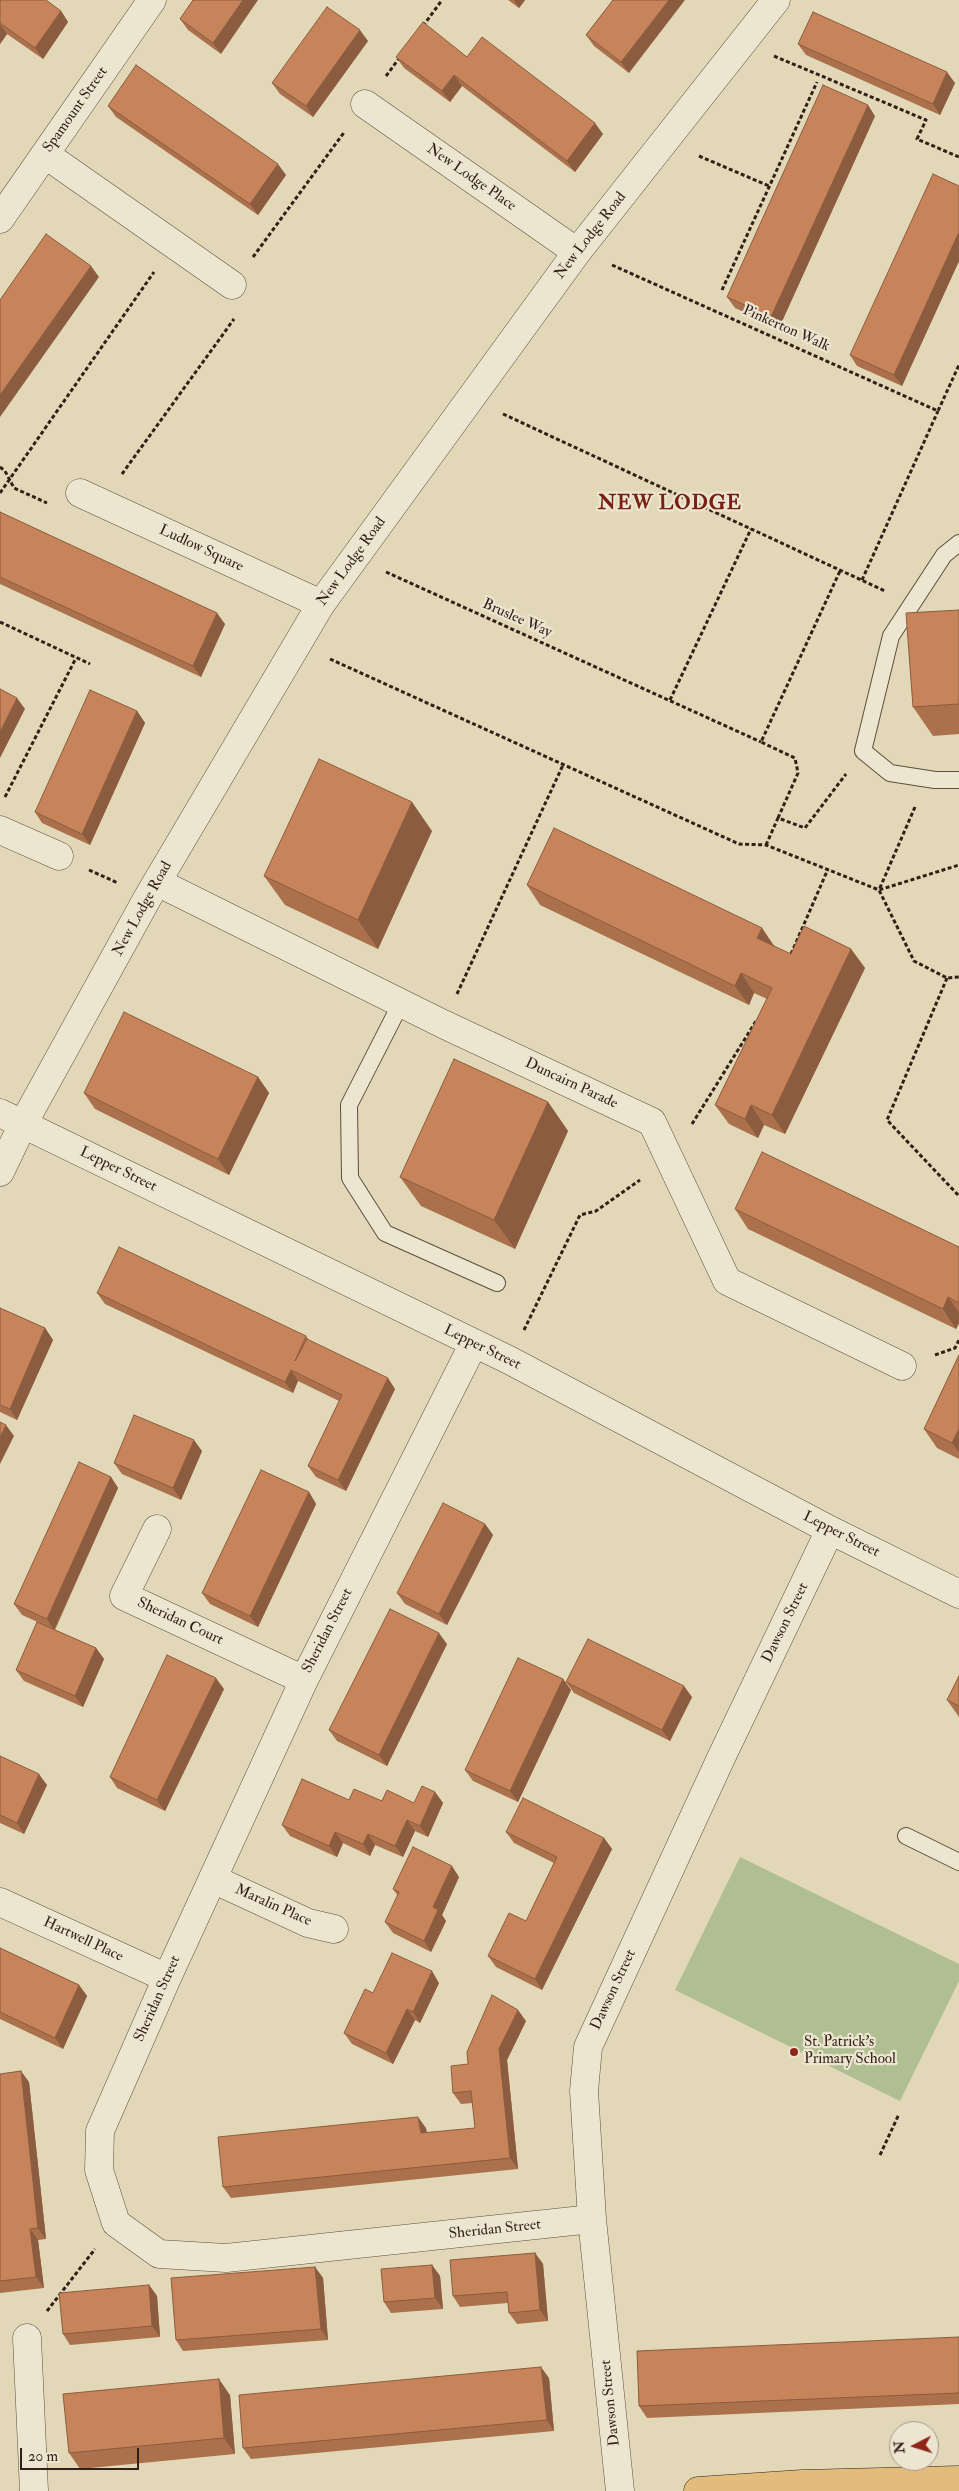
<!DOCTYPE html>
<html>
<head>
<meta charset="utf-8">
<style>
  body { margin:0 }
  #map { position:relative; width:959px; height:2491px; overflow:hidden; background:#e2d8b8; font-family:"IM FELL Double Pica",serif }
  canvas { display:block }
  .north { position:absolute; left:889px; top:2421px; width:50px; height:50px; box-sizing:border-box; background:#ece6d1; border:1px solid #a29687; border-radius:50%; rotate:265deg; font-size:14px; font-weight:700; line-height:20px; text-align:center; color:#331f17 }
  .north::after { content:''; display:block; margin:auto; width:18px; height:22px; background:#8f2418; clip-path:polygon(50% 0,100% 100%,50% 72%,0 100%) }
  .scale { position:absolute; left:20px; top:2448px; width:119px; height:22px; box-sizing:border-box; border:2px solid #331f17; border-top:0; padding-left:6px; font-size:15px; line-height:18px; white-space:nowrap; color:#331f17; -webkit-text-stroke:4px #ece6d1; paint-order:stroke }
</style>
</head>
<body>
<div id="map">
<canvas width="959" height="2491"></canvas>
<div class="north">N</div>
<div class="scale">20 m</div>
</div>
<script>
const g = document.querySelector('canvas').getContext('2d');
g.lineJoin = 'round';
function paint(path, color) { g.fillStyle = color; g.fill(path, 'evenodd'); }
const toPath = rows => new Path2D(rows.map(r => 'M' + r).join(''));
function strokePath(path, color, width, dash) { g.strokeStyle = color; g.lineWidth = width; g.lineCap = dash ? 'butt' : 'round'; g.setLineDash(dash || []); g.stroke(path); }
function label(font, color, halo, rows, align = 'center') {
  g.font = font + ' "IM FELL Double Pica",serif'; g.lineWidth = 4.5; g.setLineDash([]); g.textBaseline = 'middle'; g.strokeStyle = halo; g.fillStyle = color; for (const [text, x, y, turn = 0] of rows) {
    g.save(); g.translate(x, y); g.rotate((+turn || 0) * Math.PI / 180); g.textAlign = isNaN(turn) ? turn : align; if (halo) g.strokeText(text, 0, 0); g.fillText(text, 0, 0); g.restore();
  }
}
paint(toPath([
  [740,1857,959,1964,959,1981,900,2101,675,1990]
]), '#b0bf91');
const service = toPath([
  [959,543,944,555,891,636,863,751,890,773,935,780,959,780],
  [401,1003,349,1105,350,1178,385,1233,497,1283],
  [906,1836,959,1862]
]);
const minor = toPath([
  [365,104,577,252],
  [46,155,232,285],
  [0,219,152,0],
  [80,493,321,604],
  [0,830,59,856],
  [157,882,443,1024,652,1122,727,1281,902,1366],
  [0,1113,509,1360,830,1530,959,1594],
  [474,1343,304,1680,167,1978,100,2131,99,2170,116,2223,159,2254,226,2258,592,2219],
  [157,1529,124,1596,304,1680],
  [213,1879,308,1923,334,1929],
  [0,1902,167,1978],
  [27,2338,34,2491],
  [620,2491,592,2219,584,2091,588,2047,721,1758,830,1530]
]);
const tertiary = toPath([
  [0,1172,23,1124,148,897,321,604,577,252,776,0]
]);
const primary = toPath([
  [698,2491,802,2484,959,2480]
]);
strokePath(service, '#5f4d3f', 18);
strokePath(minor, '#5f4d3f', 29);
strokePath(tertiary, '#5f4d3f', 29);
strokePath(primary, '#331f17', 29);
strokePath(toPath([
  [423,26,442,0],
  [774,56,926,120,917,139,959,157],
  [386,76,400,57],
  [699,156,769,186],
  [253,257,345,131],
  [612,265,938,411,959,365],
  [722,290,817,82],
  [503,414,885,591],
  [0,467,5,471,14,488,47,503],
  [122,474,234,319],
  [0,493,154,272],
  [386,572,761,742],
  [862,580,938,411],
  [0,622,90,664],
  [330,659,739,844,766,845,879,890,959,865],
  [670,700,751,529],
  [5,797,76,658],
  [915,807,879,890,914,961,947,978,959,977],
  [778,818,798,773,795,758,761,742,840,571],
  [766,845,778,818,805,828,846,774],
  [89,870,118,883],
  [791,954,828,869],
  [947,978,887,1120,959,1196],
  [457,994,563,765],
  [692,1124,756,1021],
  [524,1330,580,1215,596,1211,640,1180],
  [935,1355,955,1348,959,1340],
  [880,2155,899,2114],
  [47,2311,95,2249]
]), '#331f17', 3, [4, 2.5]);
strokePath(service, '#ece6d1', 16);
strokePath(minor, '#ece6d1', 28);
strokePath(tertiary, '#ece6d1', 28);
strokePath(primary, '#e1bc7c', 28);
paint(toPath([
  [0,0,61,11,68,22,43,59,7,34,0,44],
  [193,0,221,54,188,30,180,19],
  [508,0,525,0,519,8],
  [613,0,629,73,594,46,586,35],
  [368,41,313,117,280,94,272,83],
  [798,44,955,83,940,115,806,55],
  [396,57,467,57,603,134,575,172,462,86,450,102,404,68],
  [108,106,286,175,258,215,116,117],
  [875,116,779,328,735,308,727,297],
  [959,186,959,261,902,386,857,366,850,355],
  [0,512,225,624,201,677,0,584],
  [959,610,959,734,933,736,913,707],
  [137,711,145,723,90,845,42,823,35,812],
  [432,831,378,949,285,905,264,876],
  [527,885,762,928,775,947,791,954,851,949,865,968,785,1134,764,1125,758,1138,729,1124,715,1105,767,999,754,993,749,1005,540,905],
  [258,1077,269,1093,229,1175,95,1109,84,1093],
  [548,1102,568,1131,515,1249,421,1206,400,1177],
  [735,1209,959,1247,959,1323,956,1329,748,1229],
  [97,1293,306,1336,309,1340,395,1389,346,1491,316,1477,308,1466,339,1401,298,1381,293,1393,105,1304],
  [0,1308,45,1328,53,1340,17,1420,0,1412],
  [959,1355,959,1459,937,1448,924,1429],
  [202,1451,181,1500,122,1474,114,1463],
  [111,1477,118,1488,55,1630,96,1648,104,1659,83,1707,24,1681,16,1670,40,1623,22,1615,14,1604],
  [309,1492,316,1504,258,1627,210,1604,202,1593],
  [485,1524,493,1535,447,1625,405,1604,397,1593],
  [447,1644,387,1766,337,1741,329,1730],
  [959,1676,959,1717,947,1700],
  [563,1679,571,1690,518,1802,473,1781,465,1770],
  [566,1682,692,1697,670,1741,574,1693],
  [224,1689,165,1811,117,1788,110,1777],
  [0,1756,47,1785,24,1834,0,1823],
  [435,1792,443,1803,428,1837,415,1831,403,1857,375,1845,370,1856,343,1843,337,1857,290,1836,282,1825,349,1800,414,1803],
  [506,1832,604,1838,612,1849,542,1990,496,1967,488,1956,526,1921,554,1863,514,1843],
  [459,1877,442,1915,446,1921,431,1952,393,1933,385,1922,398,1896,393,1889],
  [0,1948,79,1985,87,1996,63,2049,0,2019],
  [439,1983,420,2023,415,2020,393,2064,352,2044,344,2033,373,1993],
  [526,2021,507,2060,518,2169,231,2198,223,2187,426,2128,427,2133,475,2128,473,2103,461,2104,453,2093,468,2064],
  [0,2074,29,2082,46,2239,38,2240,44,2288,0,2293],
  [535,2253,543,2264,548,2321,517,2324,509,2313,508,2303,460,2307,453,2296],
  [432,2265,440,2276,443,2309,391,2313,384,2302],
  [315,2267,323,2278,328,2340,183,2351,176,2340],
  [149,2285,157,2296,160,2337,70,2345,63,2334],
  [959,2337,959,2404,647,2418,639,2406],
  [549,2378,554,2431,251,2459,243,2448],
  [230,2395,235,2454,80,2469,69,2453]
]), '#ab714d');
paint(toPath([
  [243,0,258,0,221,54,213,43],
  [514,0,525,0,519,8],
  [669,0,685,0,629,73,621,62],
  [61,11,68,22,43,59,35,48],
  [0,24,7,34,0,44],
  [360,30,368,41,313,117,306,106],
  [947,72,955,83,940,115,933,104],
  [454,75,462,86,450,102,442,91],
  [868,105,875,116,779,328,771,317],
  [595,123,603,134,575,172,567,161],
  [278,164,286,175,258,215,250,204],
  [959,232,959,261,902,386,894,375],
  [91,266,99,277,0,417,0,395],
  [217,613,225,624,201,677,193,666],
  [17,698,25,709,0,758,0,732],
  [137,711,145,723,90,845,82,834],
  [412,802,432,831,378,949,358,920],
  [762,928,775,948,757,938],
  [851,949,865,968,785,1134,772,1115],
  [741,973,754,993,749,1005,735,986],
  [258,1077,269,1093,229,1175,218,1159],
  [548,1102,568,1131,515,1249,494,1220],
  [751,1105,764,1125,758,1138,745,1119],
  [948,1297,959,1313,959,1323,956,1329,943,1309],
  [45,1328,53,1340,17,1420,10,1409],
  [291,1370,298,1381,293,1393,285,1382],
  [388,1378,395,1389,346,1491,338,1480],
  [6,1425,14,1436,0,1464,0,1437],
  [958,1429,959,1430,959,1452,952,1443],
  [194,1440,202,1451,181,1500,173,1488],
  [111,1477,118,1488,54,1630,47,1619],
  [309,1492,316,1504,258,1627,250,1616],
  [485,1524,493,1535,447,1625,439,1614],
  [439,1633,447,1644,387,1766,379,1755],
  [96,1648,104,1659,83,1707,75,1696],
  [216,1678,224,1689,165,1811,157,1800],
  [563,1679,571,1690,518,1802,510,1791],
  [684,1686,692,1697,670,1741,662,1730],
  [39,1774,47,1785,24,1834,17,1823],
  [435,1792,443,1803,428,1837,420,1826],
  [407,1820,415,1831,403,1857,395,1846],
  [335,1832,343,1843,337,1857,329,1846],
  [368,1834,375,1845,370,1856,363,1844],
  [604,1838,612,1849,542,1990,535,1979],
  [452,1866,459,1877,442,1915,446,1921,431,1952,424,1941,433,1907],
  [432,1971,439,1983,420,2023,413,2012],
  [79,1985,87,1996,63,2049,55,2038],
  [407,2009,415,2020,393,2064,386,2053],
  [518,2010,526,2021,507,2060,518,2169,510,2158,499,2049],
  [21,2071,29,2082,46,2239,38,2228],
  [418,2117,426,2128,428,2144,421,2133],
  [30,2229,38,2240,44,2288,36,2277],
  [535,2253,543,2264,548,2321,540,2310],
  [432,2265,440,2276,443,2309,435,2298],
  [315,2267,323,2278,328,2340,321,2329],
  [149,2285,157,2296,160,2337,152,2326],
  [541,2367,549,2378,554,2431,547,2420],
  [219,2379,230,2395,235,2454,224,2438]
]), '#8b5c3f');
const building = toPath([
  [0,0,46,0,61,11,35,48,0,23,0,0],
  [193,0,243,0,213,43,180,19,193,0],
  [613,0,669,0,621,62,586,35,613,0],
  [327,7,360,30,306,106,272,83,327,7],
  [813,12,947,72,933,104,798,44,813,12],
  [423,22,467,57,482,37,595,123,567,161,454,75,442,91,396,57,423,22],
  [136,65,278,164,250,204,108,106,136,65],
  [823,85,868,105,771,317,727,297,823,85],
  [933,174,959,186,959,232,894,375,850,355,933,174],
  [46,234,91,266,0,395,0,300,46,234],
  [0,512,217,613,193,666,0,577,0,512],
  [959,610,959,704,913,707,906,613,959,610],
  [0,689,17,698,0,732,0,689],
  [90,690,137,711,82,834,35,812,90,690],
  [319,759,412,802,358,920,264,876,319,759],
  [554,828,762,928,757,938,791,954,804,926,851,949,772,1115,751,1105,745,1119,715,1105,772,988,741,973,735,986,527,885,554,828],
  [124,1012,258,1077,218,1159,84,1093,124,1012],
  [454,1059,548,1102,494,1220,400,1177,454,1059],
  [762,1152,959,1247,959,1303,948,1297,943,1309,735,1209,762,1152],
  [119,1247,306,1336,295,1361,307,1339,388,1378,338,1480,308,1466,342,1395,291,1370,285,1382,97,1293,119,1247],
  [0,1308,45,1328,10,1409,0,1405,0,1308],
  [959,1355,959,1429,952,1443,924,1429,959,1355],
  [134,1415,194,1440,173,1488,114,1463,134,1415],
  [0,1422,6,1425,0,1437,0,1422],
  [79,1462,111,1477,47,1619,14,1604,79,1462],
  [261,1470,309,1492,250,1616,202,1593,261,1470],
  [443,1503,485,1524,439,1614,397,1593,443,1503],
  [390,1609,439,1633,379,1755,329,1730,390,1609],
  [37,1622,96,1648,75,1696,16,1670,37,1622],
  [588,1639,684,1686,662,1730,566,1682,588,1639],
  [167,1655,216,1678,157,1800,110,1777,167,1655],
  [518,1658,563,1679,510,1791,465,1770,518,1658],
  [959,1676,959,1706,947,1700,959,1676],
  [0,1756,39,1774,17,1823,0,1815,0,1756],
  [302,1779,349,1800,354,1789,382,1801,387,1790,414,1803,422,1786,435,1792,420,1826,407,1820,395,1846,368,1834,363,1844,335,1832,329,1846,282,1825,302,1779],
  [523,1798,604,1838,535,1979,488,1956,509,1913,526,1921,557,1857,506,1832,523,1798],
  [413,1847,452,1866,433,1907,438,1910,424,1941,385,1922,399,1892,393,1889,413,1847],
  [0,1948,79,1985,55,2038,0,2012,0,1948],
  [392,1953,432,1971,413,2012,407,2009,386,2053,344,2033,365,1989,373,1993,392,1953],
  [492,1995,518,2010,499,2049,510,2158,223,2187,218,2137,418,2117,421,2133,475,2128,471,2091,453,2093,451,2066,468,2064,467,2052,492,1995],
  [21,2071,38,2228,30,2229,36,2277,0,2281,0,2074,21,2071],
  [535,2253,540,2310,509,2313,507,2292,453,2296,450,2260,535,2253],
  [432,2265,435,2298,384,2302,381,2269,432,2265],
  [315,2267,321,2329,176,2340,171,2278,315,2267],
  [149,2285,152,2326,63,2334,59,2293,149,2285],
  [959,2337,959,2393,639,2406,637,2351,959,2337],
  [541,2367,547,2420,243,2448,239,2395,541,2367],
  [219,2379,224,2438,69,2453,63,2394,219,2379]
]);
paint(building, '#c7835a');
strokePath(building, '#8b5c3f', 1);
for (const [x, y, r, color] of [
  [794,2052,5,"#8f2418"]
]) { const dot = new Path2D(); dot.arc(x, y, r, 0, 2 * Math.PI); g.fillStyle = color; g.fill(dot); strokePath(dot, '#ece6d1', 2); }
label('15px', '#331f17', '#ece6d1', [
  ["Spamount Street",76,110,-55],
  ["New Lodge Place",471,178,35],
  ["New Lodge Road",591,236,-52],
  ["Pinkerton Walk",786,329,24],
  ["Ludlow Square",201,549,25],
  ["New Lodge Road",352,562,-54],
  ["Bruslee Way",517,619,24],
  ["New Lodge Road",143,909,-61],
  ["Duncairn Parade",571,1084,25],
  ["Lepper Street",118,1170,26],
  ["Lepper Street",482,1348,26],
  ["Lepper Street",841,1535,27],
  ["Sheridan Court",180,1622,25],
  ["Dawson Street",786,1623,-64],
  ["Sheridan Street",328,1631,-63],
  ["Maralin Place",273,1906,24],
  ["Hartwell Place",83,1940,25],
  ["Dawson Street",614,1990,-65],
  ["Sheridan Street",158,1999,-66],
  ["Sheridan Street",495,2230,-6],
  ["Dawson Street",611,2403,-96]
]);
label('15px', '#331f17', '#ece6d1', [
  ["St. Patrick's",804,2043],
  ["Primary School",804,2060]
], 'left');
g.letterSpacing = '1px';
label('bold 20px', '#7a1f14', '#ece6d1', [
  ["NEW LODGE",670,505]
]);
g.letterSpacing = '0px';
</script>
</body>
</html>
